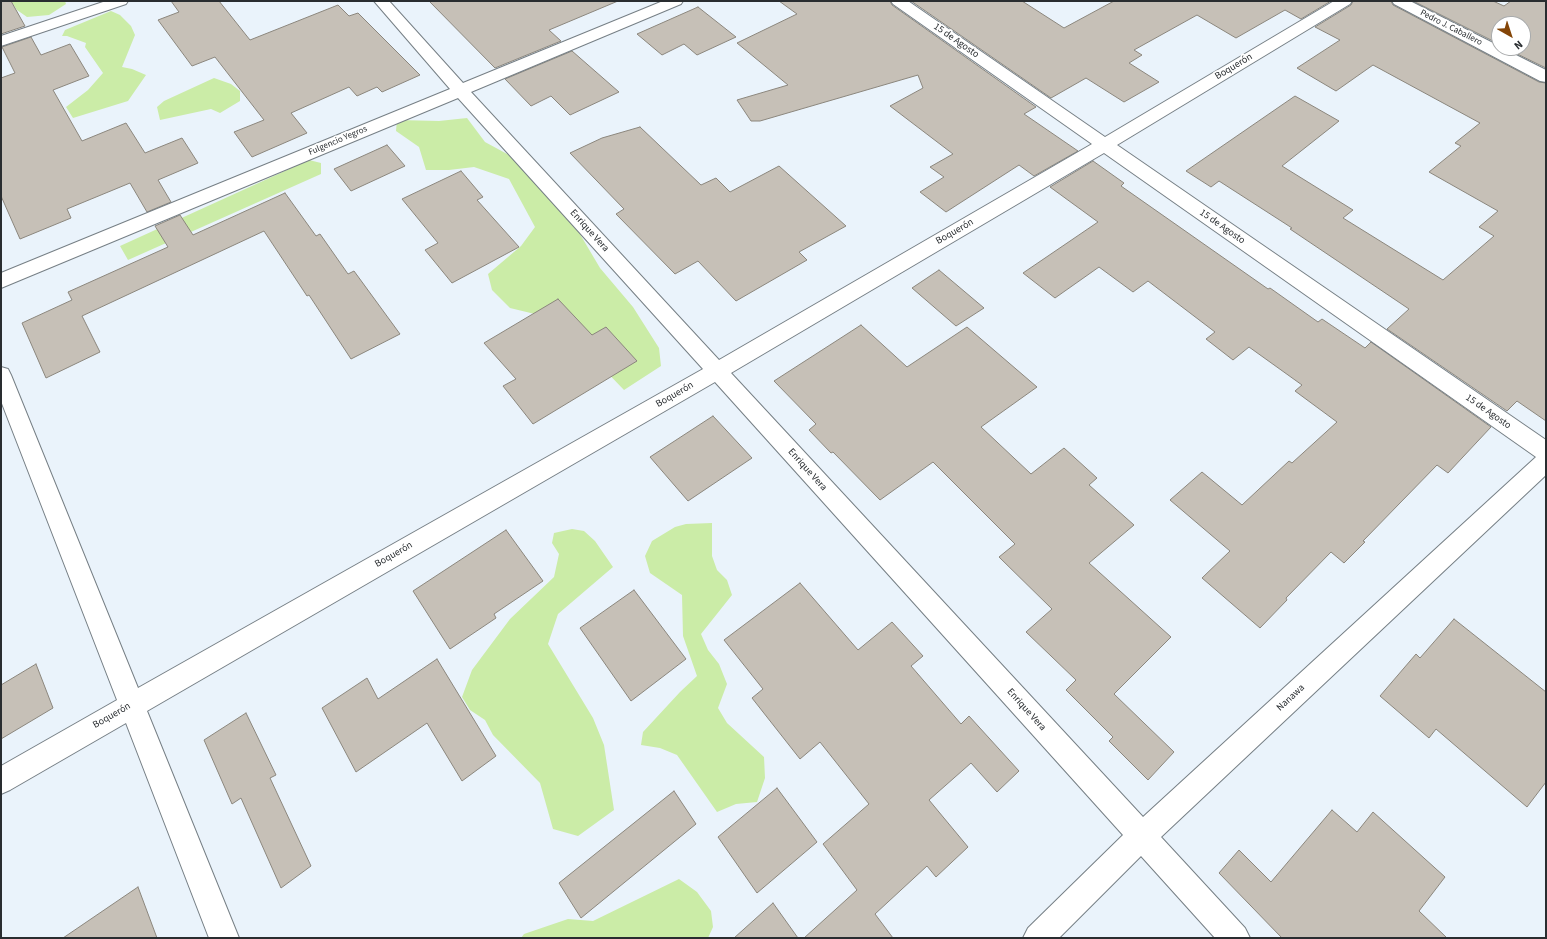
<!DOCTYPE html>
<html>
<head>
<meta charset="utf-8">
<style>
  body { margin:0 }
  #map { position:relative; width:1547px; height:939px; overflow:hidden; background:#eaf3fb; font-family:"Source Sans 3",sans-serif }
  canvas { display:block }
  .frame { position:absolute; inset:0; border:2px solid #292d30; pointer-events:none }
  .north { position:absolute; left:1491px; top:16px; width:40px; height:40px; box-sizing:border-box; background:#fff; border:1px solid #a9abac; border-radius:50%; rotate:141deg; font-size:11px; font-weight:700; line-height:16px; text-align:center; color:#292d30 }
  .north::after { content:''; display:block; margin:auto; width:14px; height:18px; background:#844507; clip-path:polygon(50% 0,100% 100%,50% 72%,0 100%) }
</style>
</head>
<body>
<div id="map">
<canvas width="1547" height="939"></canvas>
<div class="frame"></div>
<div class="north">N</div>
</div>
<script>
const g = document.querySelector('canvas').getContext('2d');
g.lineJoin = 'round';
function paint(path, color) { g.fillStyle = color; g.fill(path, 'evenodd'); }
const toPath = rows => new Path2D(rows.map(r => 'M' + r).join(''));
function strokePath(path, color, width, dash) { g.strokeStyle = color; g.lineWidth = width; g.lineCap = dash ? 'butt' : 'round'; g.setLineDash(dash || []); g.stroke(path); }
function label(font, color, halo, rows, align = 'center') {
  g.font = font + ' "Source Sans 3",sans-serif'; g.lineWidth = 3.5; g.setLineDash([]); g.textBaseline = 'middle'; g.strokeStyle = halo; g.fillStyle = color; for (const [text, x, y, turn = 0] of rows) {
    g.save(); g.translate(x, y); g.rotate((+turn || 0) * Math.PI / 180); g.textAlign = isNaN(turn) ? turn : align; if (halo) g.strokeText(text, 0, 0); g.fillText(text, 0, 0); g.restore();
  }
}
paint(toPath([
  [11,1,65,1,66,4,49,15,27,17,17,10],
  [111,11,120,15,131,26,135,35,122,67,132,69,146,75,128,101,73,118,66,107,88,90,103,73,85,47,86,43,67,36,62,36,65,30],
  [214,78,231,84,240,91,240,101,220,113,211,109,160,120,157,107,164,101],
  [467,118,485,142,520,161,574,224,600,268,633,307,659,348,661,366,624,390,568,332,543,316,510,308,492,290,488,274,521,246,535,227,509,179,474,167,449,170,426,170,419,147,396,131,397,120,439,121],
  [309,160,321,163,321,174,128,260,120,246],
  [712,523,712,556,717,570,727,580,732,595,701,634,708,650,719,664,727,684,718,708,727,723,764,757,765,778,757,802,736,804,717,812,677,755,660,748,641,745,643,732,680,692,697,676,683,636,682,595,650,573,645,556,652,541,675,527,686,524],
  [572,529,584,531,595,541,613,567,558,614,548,644,593,718,604,745,614,810,578,836,553,829,540,783,493,735,485,720,470,710,462,697,472,670,510,619,554,577,559,554,552,543,554,533],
  [679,879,697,892,711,911,713,927,708,938,521,938,524,934,568,919,593,921]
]), '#cbeca7');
const building = toPath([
  [1,1,11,1,25,26,1,34,1,1],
  [171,1,219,1,250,40,338,5,349,16,358,13,420,75,382,92,377,87,357,96,349,87,291,113,307,133,252,157,234,132,264,120,215,57,192,66,158,20,179,12,171,1],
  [429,1,618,1,549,30,561,41,495,68,429,1],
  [779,1,890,1,892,5,1036,107,1024,114,1078,151,1034,176,1019,165,946,212,920,192,944,177,930,167,953,154,890,106,923,88,918,75,760,121,751,121,737,100,788,85,737,43,797,14,779,1],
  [911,1,1022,1,1064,28,1114,1,1331,1,1301,19,1285,10,1236,38,1197,15,1134,50,1142,55,1129,63,1159,82,1124,102,1086,78,1051,98,911,1],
  [1353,1,1391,1,1393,5,1539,82,1546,83,1546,421,1517,401,1507,411,1387,329,1409,309,1290,229,1292,228,1219,181,1211,187,1186,171,1295,96,1339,121,1282,166,1353,210,1343,218,1443,280,1494,236,1479,227,1498,211,1429,172,1461,146,1455,143,1480,123,1373,65,1336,91,1297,68,1340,40,1315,27,1351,5,1353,1],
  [1413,1,1493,1,1504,6,1511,1,1546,1,1546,68,1505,48,1523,48,1523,24,1499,24,1499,44,1413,1],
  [698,7,736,37,697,55,684,44,662,55,637,34,698,7],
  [31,37,41,55,70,44,89,76,53,90,82,141,126,123,145,153,182,138,198,163,158,180,171,202,147,212,130,183,67,209,71,218,20,239,1,196,1,78,15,73,2,47,31,37],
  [572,51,619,92,570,115,551,96,531,106,505,79,572,51],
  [640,127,701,185,716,178,730,192,779,166,846,226,799,252,807,260,736,301,698,261,675,274,616,214,624,209,570,153,602,138,640,127],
  [387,145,405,166,351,191,334,169,387,145],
  [1093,161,1124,183,1121,186,1268,289,1270,288,1318,322,1322,319,1365,348,1371,342,1491,427,1448,473,1437,465,1363,541,1365,542,1344,563,1331,552,1286,598,1287,600,1260,628,1202,578,1230,551,1170,500,1202,472,1242,505,1289,461,1292,463,1337,422,1295,391,1302,385,1249,347,1233,360,1206,339,1215,332,1148,281,1133,292,1099,267,1055,298,1023,273,1098,222,1050,187,1093,161],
  [461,171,483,197,477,200,519,247,452,283,425,250,438,243,402,199,461,171],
  [285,193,316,236,320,234,348,274,354,271,400,334,351,359,309,295,307,296,264,231,82,316,100,352,46,378,22,323,72,300,68,292,168,247,155,226,180,215,193,235,285,193],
  [939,270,984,308,956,326,912,288,939,270],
  [558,299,592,335,606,327,637,361,533,424,503,386,516,379,484,343,558,299],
  [861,325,907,367,967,327,1037,387,981,427,1031,474,1064,448,1097,478,1089,485,1134,525,1089,563,1171,637,1114,694,1174,752,1148,780,1109,741,1113,737,1066,690,1076,680,1026,632,1052,609,999,557,1015,544,933,462,880,500,833,452,831,453,809,430,816,424,774,381,861,325],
  [713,416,752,458,688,501,650,457,713,416],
  [506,530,543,581,494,614,496,618,450,649,413,591,506,530],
  [800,583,858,650,892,622,923,656,911,666,961,724,969,716,1019,771,997,792,971,763,929,800,968,847,936,877,927,866,875,914,893,938,804,938,857,890,823,844,869,804,820,742,800,759,752,698,763,689,724,640,800,583],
  [634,590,686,659,631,701,580,628,634,590],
  [1454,619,1546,692,1546,782,1527,807,1436,729,1429,738,1380,696,1416,654,1420,658,1454,619],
  [437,659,496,756,462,781,427,723,356,772,322,708,367,678,378,699,437,659],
  [36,664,53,708,1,739,1,685,36,664],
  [246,713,276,775,270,778,311,866,281,888,241,798,232,804,204,740,246,713],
  [777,788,817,842,757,893,718,837,777,788],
  [674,791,696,824,581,918,559,883,674,791],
  [1332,810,1357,832,1373,812,1445,877,1419,911,1447,938,1282,938,1219,873,1239,850,1271,882,1332,810],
  [138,887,157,938,63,938,138,887],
  [773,903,798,938,734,938,773,903]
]);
paint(building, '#c6c0b7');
strokePath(building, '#8b867d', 1);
const minor = toPath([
  [106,1,128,1,126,4,1,46,1,36,106,1],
  [374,1,389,1,463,83,663,1,683,1,681,4,471,92,719,360,1092,144,893,4,891,1,908,1,1105,137,1334,1,1352,1,1350,4,1117,145,1546,440,1546,475,1161,837,1245,928,1250,938,1215,938,1141,856,1059,938,1023,938,1028,928,1123,835,715,382,147,711,239,938,209,938,126,723,10,790,1,794,1,766,117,700,1,401,1,367,8,369,11,375,138,688,703,369,458,98,1,288,1,273,450,89,374,1],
  [1104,153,1536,457,1143,817,731,373,1104,153],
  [1392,1,1410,1,1499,46,1499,48,1502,48,1546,70,1546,82,1540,81,1394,4,1392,1]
]);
strokePath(minor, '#767f85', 2);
paint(minor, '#fff');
label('9px', '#292d30', '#fff', [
  ["Pedro J. Caballero",1451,28,27],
  ["Fulgencio Yegros",338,141,-23]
]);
label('10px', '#292d30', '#fff', [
  ["15 de Agosto",956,41,35],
  ["Boquerón",1234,67,-31],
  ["15 de Agosto",1222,227,35],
  ["Enrique Vera",589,231,48],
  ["Boquerón",955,232,-30],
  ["Boquerón",675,395,-30],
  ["15 de Agosto",1488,412,35],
  ["Enrique Vera",807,470,48],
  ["Boquerón",394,555,-30],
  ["Nanawa",1291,698,-43],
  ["Enrique Vera",1026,710,48],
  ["Boquerón",112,716,-30]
]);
</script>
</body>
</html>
